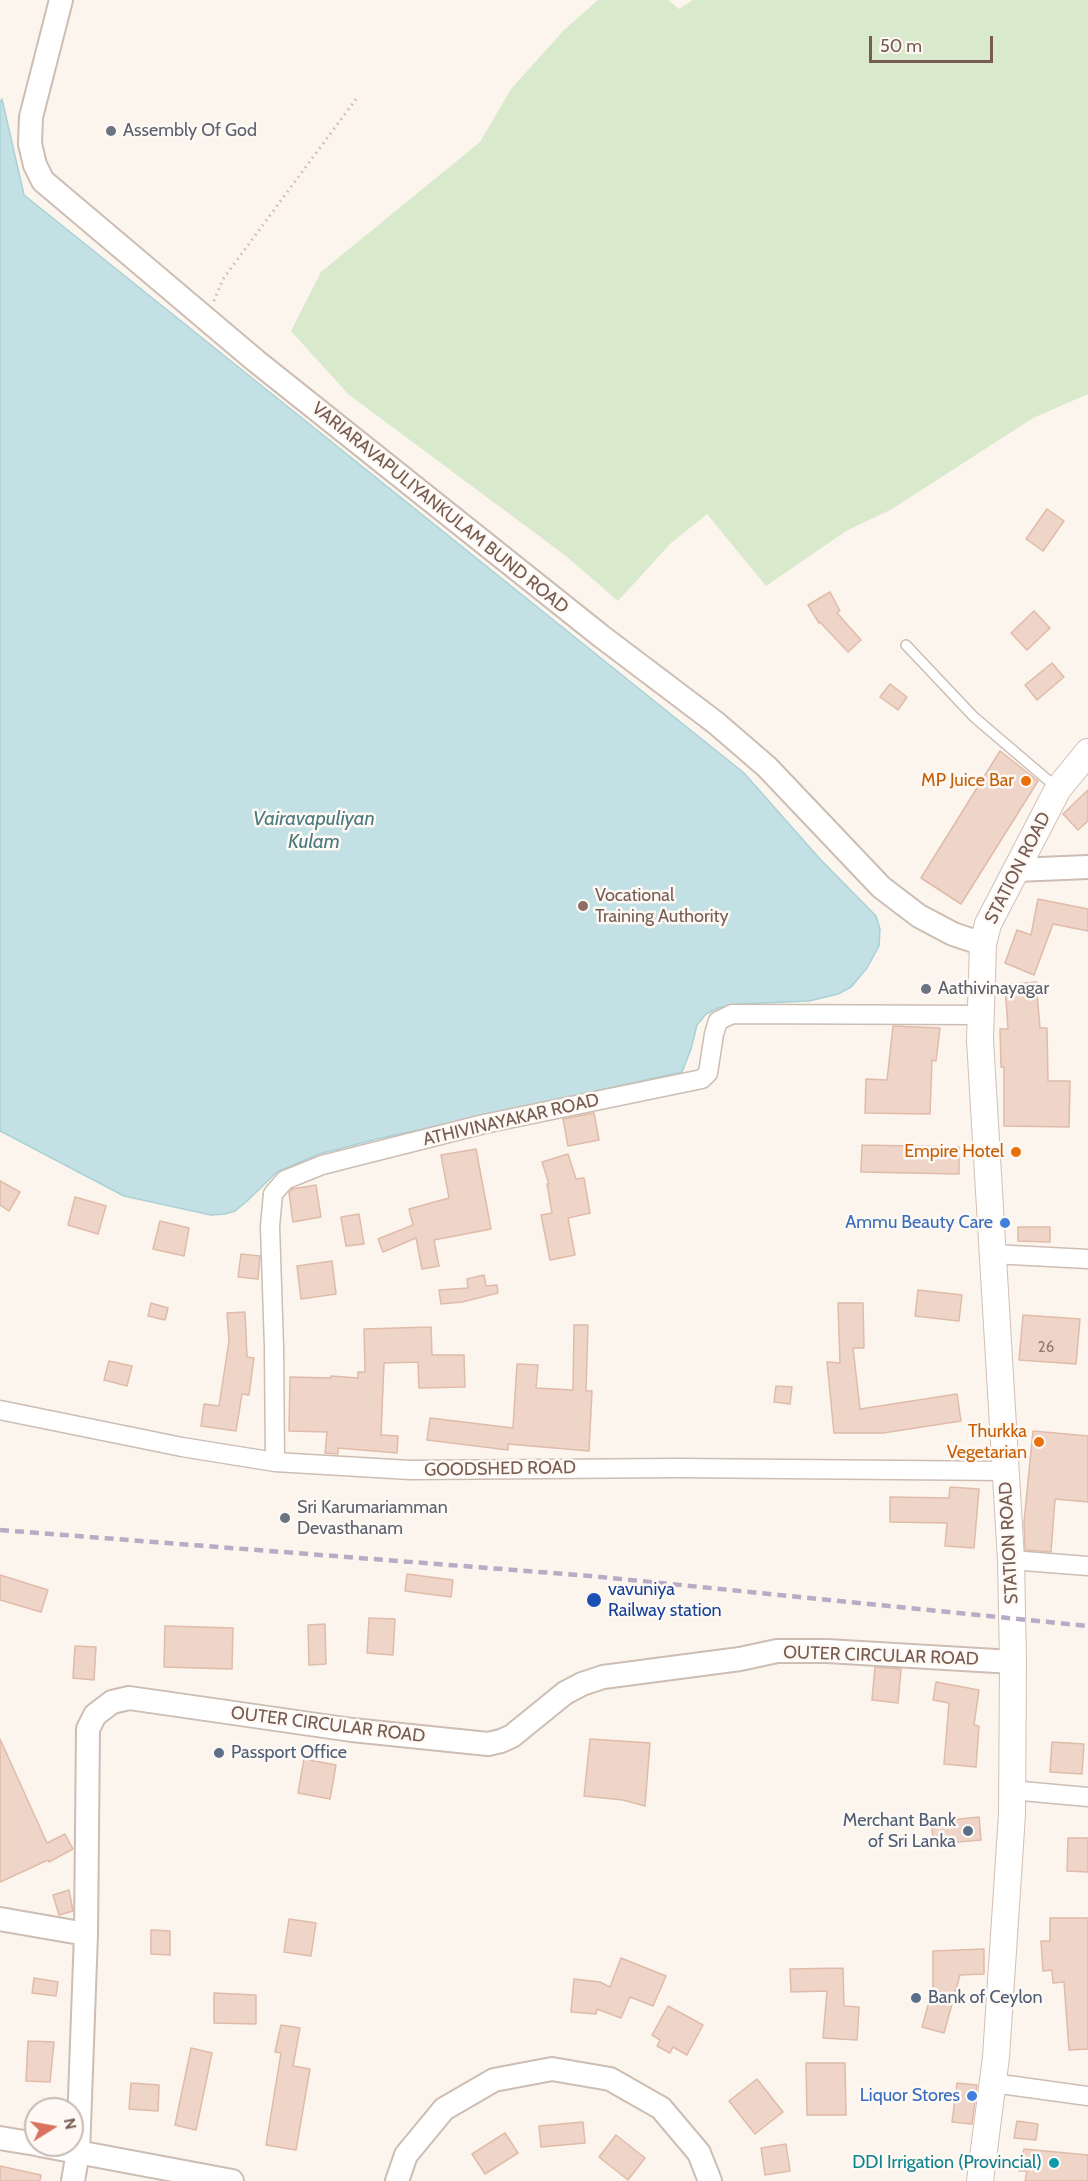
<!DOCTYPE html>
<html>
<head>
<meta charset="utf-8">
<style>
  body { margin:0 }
  #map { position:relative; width:1088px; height:2181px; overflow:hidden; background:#fbf5ed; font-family:Cabin,sans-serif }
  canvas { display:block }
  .north { position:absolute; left:24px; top:2097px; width:60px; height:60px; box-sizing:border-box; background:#fef9f4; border:2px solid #c8bab3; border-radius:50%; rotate:79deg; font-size:16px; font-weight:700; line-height:24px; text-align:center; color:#765c51 }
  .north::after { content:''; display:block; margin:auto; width:21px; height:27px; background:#d9725f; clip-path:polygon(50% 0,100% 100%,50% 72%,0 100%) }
  .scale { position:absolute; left:869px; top:36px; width:124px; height:27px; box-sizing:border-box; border:3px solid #765c51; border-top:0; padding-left:8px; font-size:18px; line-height:21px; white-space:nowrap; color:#765c51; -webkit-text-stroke:4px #fef9f4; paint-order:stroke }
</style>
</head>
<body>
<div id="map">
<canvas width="1088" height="2181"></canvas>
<div class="north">N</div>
<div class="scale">50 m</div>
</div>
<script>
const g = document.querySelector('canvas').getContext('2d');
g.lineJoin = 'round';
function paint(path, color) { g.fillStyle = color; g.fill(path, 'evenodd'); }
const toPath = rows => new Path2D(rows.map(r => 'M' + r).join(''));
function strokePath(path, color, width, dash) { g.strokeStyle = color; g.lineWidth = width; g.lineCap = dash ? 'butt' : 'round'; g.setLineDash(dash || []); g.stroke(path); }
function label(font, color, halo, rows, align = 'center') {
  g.font = font + ' Cabin,sans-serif'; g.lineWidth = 5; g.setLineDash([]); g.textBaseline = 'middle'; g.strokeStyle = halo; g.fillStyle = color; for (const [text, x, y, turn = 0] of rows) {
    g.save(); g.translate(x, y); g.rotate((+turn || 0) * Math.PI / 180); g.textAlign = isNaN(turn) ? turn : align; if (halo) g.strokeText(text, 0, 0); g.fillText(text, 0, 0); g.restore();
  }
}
paint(toPath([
  [598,0,668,0,679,9,693,0,1088,0,1088,394,1033,418,892,509,846,531,766,586,707,514,670,544,618,601,566,556,348,394,291,331,321,272,480,142,511,89,564,30]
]), '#d9e9cc');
const water = toPath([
  [2,99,24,195,744,773,820,859,876,916,880,929,879,946,867,968,851,987,838,994,809,1001,740,1004,718,1008,706,1014,697,1025,691,1049,682,1072,377,1139,319,1154,277,1172,246,1202,235,1211,225,1214,211,1215,124,1196,0,1131,0,102,2,99]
]);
paint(water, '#c3e1e4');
strokePath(water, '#aad1d5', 1.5);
const building = toPath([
  [1047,509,1064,521,1043,551,1026,539,1047,509],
  [830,592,840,611,837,613,861,640,848,652,820,622,819,623,808,605,830,592],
  [1034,611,1050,628,1027,650,1011,633,1034,611],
  [1052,663,1064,677,1037,700,1025,685,1052,663],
  [890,684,907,697,898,710,880,697,890,684],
  [1000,751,1038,781,961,904,921,878,1000,751],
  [1088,790,1088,821,1078,830,1063,814,1088,790],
  [1038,899,1088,909,1088,931,1053,924,1034,975,1005,963,1017,930,1031,935,1038,899],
  [1036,982,1040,1028,1047,1028,1048,1081,1070,1081,1069,1127,1004,1126,1004,1067,1001,1067,1000,1029,1008,1029,1005,985,1036,982],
  [893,1026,940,1028,936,1061,932,1060,930,1114,865,1113,866,1079,887,1080,893,1026],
  [594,1113,599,1140,568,1146,563,1119,594,1113],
  [862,1145,959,1147,959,1174,861,1172,862,1145],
  [476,1149,491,1229,434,1240,439,1266,422,1269,416,1238,383,1252,378,1239,413,1225,409,1209,449,1198,441,1155,476,1149],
  [568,1154,576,1179,584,1178,590,1213,568,1218,575,1255,550,1260,541,1215,552,1213,547,1184,549,1184,542,1162,568,1154],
  [0,1181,20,1192,9,1211,0,1205,0,1181],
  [316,1185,321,1217,293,1222,289,1193,292,1189,316,1185],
  [75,1197,106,1206,98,1234,68,1225,75,1197],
  [359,1214,364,1244,346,1246,341,1217,359,1214],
  [160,1221,189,1228,184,1256,153,1249,160,1221],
  [1018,1227,1050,1227,1050,1242,1018,1241,1018,1227],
  [241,1254,260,1256,258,1279,238,1277,241,1254],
  [332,1261,336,1294,301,1299,297,1266,332,1261],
  [484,1275,486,1286,497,1285,498,1293,462,1302,441,1304,439,1290,468,1288,467,1279,484,1275],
  [918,1290,962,1295,959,1321,915,1316,918,1290],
  [151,1303,168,1308,165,1320,148,1316,151,1303],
  [838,1303,863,1303,864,1348,853,1348,860,1409,957,1394,961,1421,883,1433,834,1433,827,1362,840,1363,838,1303],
  [245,1312,247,1357,254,1358,249,1395,242,1394,236,1431,201,1426,204,1404,219,1406,229,1341,227,1313,245,1312],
  [1023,1315,1080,1319,1076,1364,1019,1360,1023,1315],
  [574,1325,588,1325,586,1391,592,1391,589,1451,508,1444,508,1450,427,1440,430,1418,513,1428,517,1364,538,1365,536,1388,573,1390,574,1325],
  [431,1327,432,1355,464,1355,465,1387,419,1388,418,1362,384,1363,381,1435,398,1436,397,1453,338,1448,338,1454,325,1453,327,1432,289,1431,290,1377,331,1378,331,1376,358,1378,358,1372,365,1372,364,1329,431,1327],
  [109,1361,132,1366,127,1386,104,1380,109,1361],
  [776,1386,792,1387,790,1404,774,1402,776,1386],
  [1033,1431,1088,1436,1088,1502,1055,1499,1051,1552,1025,1550,1024,1522,1033,1431],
  [950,1487,979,1489,974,1548,945,1546,947,1523,890,1522,890,1497,949,1498,950,1487],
  [407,1574,453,1580,451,1597,405,1591,407,1574],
  [0,1575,48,1590,41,1612,0,1600,0,1575],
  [369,1618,395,1619,393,1655,367,1653,369,1618],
  [325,1624,326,1664,309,1665,308,1625,325,1624],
  [165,1626,233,1628,232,1669,164,1667,165,1626],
  [75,1646,96,1647,94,1680,73,1678,75,1646],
  [875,1667,901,1669,898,1703,872,1700,875,1667],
  [936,1682,979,1690,974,1725,979,1726,976,1767,944,1764,949,1703,933,1700,936,1682],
  [0,1739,47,1843,65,1834,73,1849,49,1862,48,1860,0,1882,0,1739],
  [590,1739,650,1743,645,1806,623,1800,584,1796,590,1739],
  [1052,1742,1084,1744,1082,1774,1050,1772,1052,1742],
  [304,1759,336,1765,330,1799,298,1793,304,1759],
  [979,1817,981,1840,934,1844,931,1822,979,1817],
  [1068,1838,1088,1838,1088,1872,1067,1871,1068,1838],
  [69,1890,73,1911,59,1915,53,1895,69,1890],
  [1050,1918,1088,1918,1088,2049,1069,2050,1064,1982,1053,1983,1052,1970,1043,1971,1041,1941,1050,1941,1050,1918],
  [289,1919,316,1923,311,1956,284,1952,289,1919],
  [151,1930,170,1931,170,1955,151,1954,151,1930],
  [984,1949,984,1974,960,1975,944,2033,922,2027,933,1987,933,1951,984,1949],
  [621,1958,666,1976,653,2006,630,1997,621,2018,597,2009,596,2014,571,2012,574,1979,600,1982,610,1987,621,1958],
  [843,1968,844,2006,859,2007,857,2040,823,2038,827,1991,791,1992,790,1969,843,1968],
  [34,1978,58,1982,56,1996,32,1993,34,1978],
  [214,1993,256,1995,256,2024,214,2023,214,1993],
  [668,2006,703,2025,687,2055,673,2047,670,2053,657,2046,660,2040,652,2035,668,2006],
  [281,2025,300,2028,293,2066,310,2069,296,2150,266,2145,281,2053,275,2052,281,2025],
  [28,2041,54,2042,50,2082,26,2081,28,2041],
  [191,2048,212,2053,196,2130,175,2125,191,2048],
  [806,2063,845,2063,846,2115,807,2115,806,2063],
  [757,2079,783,2112,755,2134,729,2101,757,2079],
  [131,2083,159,2085,158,2111,129,2109,131,2083],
  [957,2083,977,2085,972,2124,952,2122,957,2083],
  [1017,2121,1038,2124,1036,2140,1014,2138,1017,2121],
  [583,2122,585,2143,541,2147,539,2126,583,2122],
  [505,2133,518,2153,485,2174,472,2154,505,2133],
  [616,2135,645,2158,628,2180,599,2157,616,2135],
  [786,2144,790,2171,765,2175,761,2148,786,2144],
  [1024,2149,1088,2155,1088,2181,1025,2181,1027,2171,1019,2171,1024,2149],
  [0,2166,41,2175,40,2181,0,2181,0,2166]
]);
paint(building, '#efd5c7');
strokePath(building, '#e0bba9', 1.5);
const service = toPath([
  [906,645,974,717,1056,787]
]);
const minor = toPath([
  [993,1254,1088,1259],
  [0,1410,182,1447,275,1462,410,1470,678,1468,1006,1471],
  [275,1462,274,1347,270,1226,273,1194,285,1180,322,1165,484,1124,702,1079,708,1073,714,1034,718,1021,732,1014,981,1015],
  [1011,1560,1088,1566],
  [1011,1790,1088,1797],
  [993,2083,1088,2096]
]);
const tertiary = toPath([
  [61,0,31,117,30,144,35,165,43,181,256,361,601,636,716,723,767,767,881,887,919,916,953,934,983,944],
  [1016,870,1088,867],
  [0,1919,86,1934],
  [0,2138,36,2144],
  [40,2145,232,2181],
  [73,2181,78,2152,86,1934,88,1729,95,1715,112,1702,129,1698,352,1730,488,1744,501,1741,512,1736,565,1693,582,1684,603,1677,740,1659,777,1651,827,1651,1013,1662],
  [397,2181,406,2155,444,2109,494,2080,552,2069,610,2079,661,2108,699,2153,710,2181]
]);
const secondary = toPath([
  [980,2181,996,2057,1012,1814,1013,1662,1011,1560,980,1040,983,944,988,924,1058,789,1088,752]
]);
strokePath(service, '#cdbdb3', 12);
strokePath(minor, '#cdbdb3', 21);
strokePath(tertiary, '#cdbdb3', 26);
strokePath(secondary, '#d3bfb3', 28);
strokePath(toPath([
  [214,301,223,279,356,99]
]), '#d4b8aa', 3, [1.5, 4.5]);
strokePath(service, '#fff', 9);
strokePath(minor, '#fff', 18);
strokePath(tertiary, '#fff', 22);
strokePath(secondary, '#fff', 26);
strokePath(toPath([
  [0,1530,591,1576,1088,1626]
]), '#b8abc6', 4.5, [9, 6]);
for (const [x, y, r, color] of [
  [111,131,6,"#6b7280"],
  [1026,781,6,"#e8710a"],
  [583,906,6,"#8d6e63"],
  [926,989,6,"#6b7280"],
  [1016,1152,6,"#e8710a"],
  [1005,1223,6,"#3f7fe0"],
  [1039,1442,6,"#e8710a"],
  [285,1518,6,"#6b7280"],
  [594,1600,8,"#1a4fb4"],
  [219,1753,6,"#5c6f8a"],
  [968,1831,6,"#5c6f8a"],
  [916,1998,6,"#5c6f8a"],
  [972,2096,6,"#3f7fe0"],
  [1054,2163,6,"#0f9aa8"]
]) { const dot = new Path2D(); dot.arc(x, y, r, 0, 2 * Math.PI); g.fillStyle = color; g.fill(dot); strokePath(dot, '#fef9f4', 2); }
label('15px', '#947a6e', null, [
  ["26",1046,1348]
]);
label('18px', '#5b616d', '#fef9f4', [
  ["Assembly Of God",123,131],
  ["Aathivinayagar",938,989],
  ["Sri Karumariamman",297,1508],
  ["Devasthanam",297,1529]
], 'left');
label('18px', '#765c51', '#fef9f4', [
  ["VARIARAVAPULIYANKULAM BUND ROAD",440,508,39],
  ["STATION ROAD",1018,868,-63],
  ["ATHIVINAYAKAR ROAD",511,1120,-13],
  ["GOODSHED ROAD",500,1469,-1],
  ["STATION ROAD",1009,1543,-93],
  ["OUTER CIRCULAR ROAD",881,1656,2],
  ["OUTER CIRCULAR ROAD",328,1725,7]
]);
label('18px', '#c56008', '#fef9f4', [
  ["MP Juice Bar",1014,781],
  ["Empire Hotel",1004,1152],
  ["Thurkka",1027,1432],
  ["Vegetarian",1027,1453]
], 'right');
label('18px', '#785e54', '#fef9f4', [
  ["Vocational",595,896],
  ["Training Authority",595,917]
], 'left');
label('18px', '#366cbe', '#fef9f4', [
  ["Ammu Beauty Care",993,1223],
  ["Liquor Stores",960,2096]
], 'right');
label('18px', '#164399', '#fef9f4', [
  ["vavuniya",608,1590],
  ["Railway station",608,1611]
], 'left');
label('18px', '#4e5e75', '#fef9f4', [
  ["Passport Office",231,1753],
  ["Merchant Bank",956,1821,"right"],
  ["of Sri Lanka",956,1842,"right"],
  ["Bank of Ceylon",928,1998]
], 'left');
label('18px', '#0d838f', '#fef9f4', [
  ["DDI Irrigation (Provincial)",1042,2163]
], 'right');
label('italic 20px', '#497a7f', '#fef9f4', [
  ["Vairavapuliyan",314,819],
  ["Kulam",314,842]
]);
</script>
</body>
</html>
